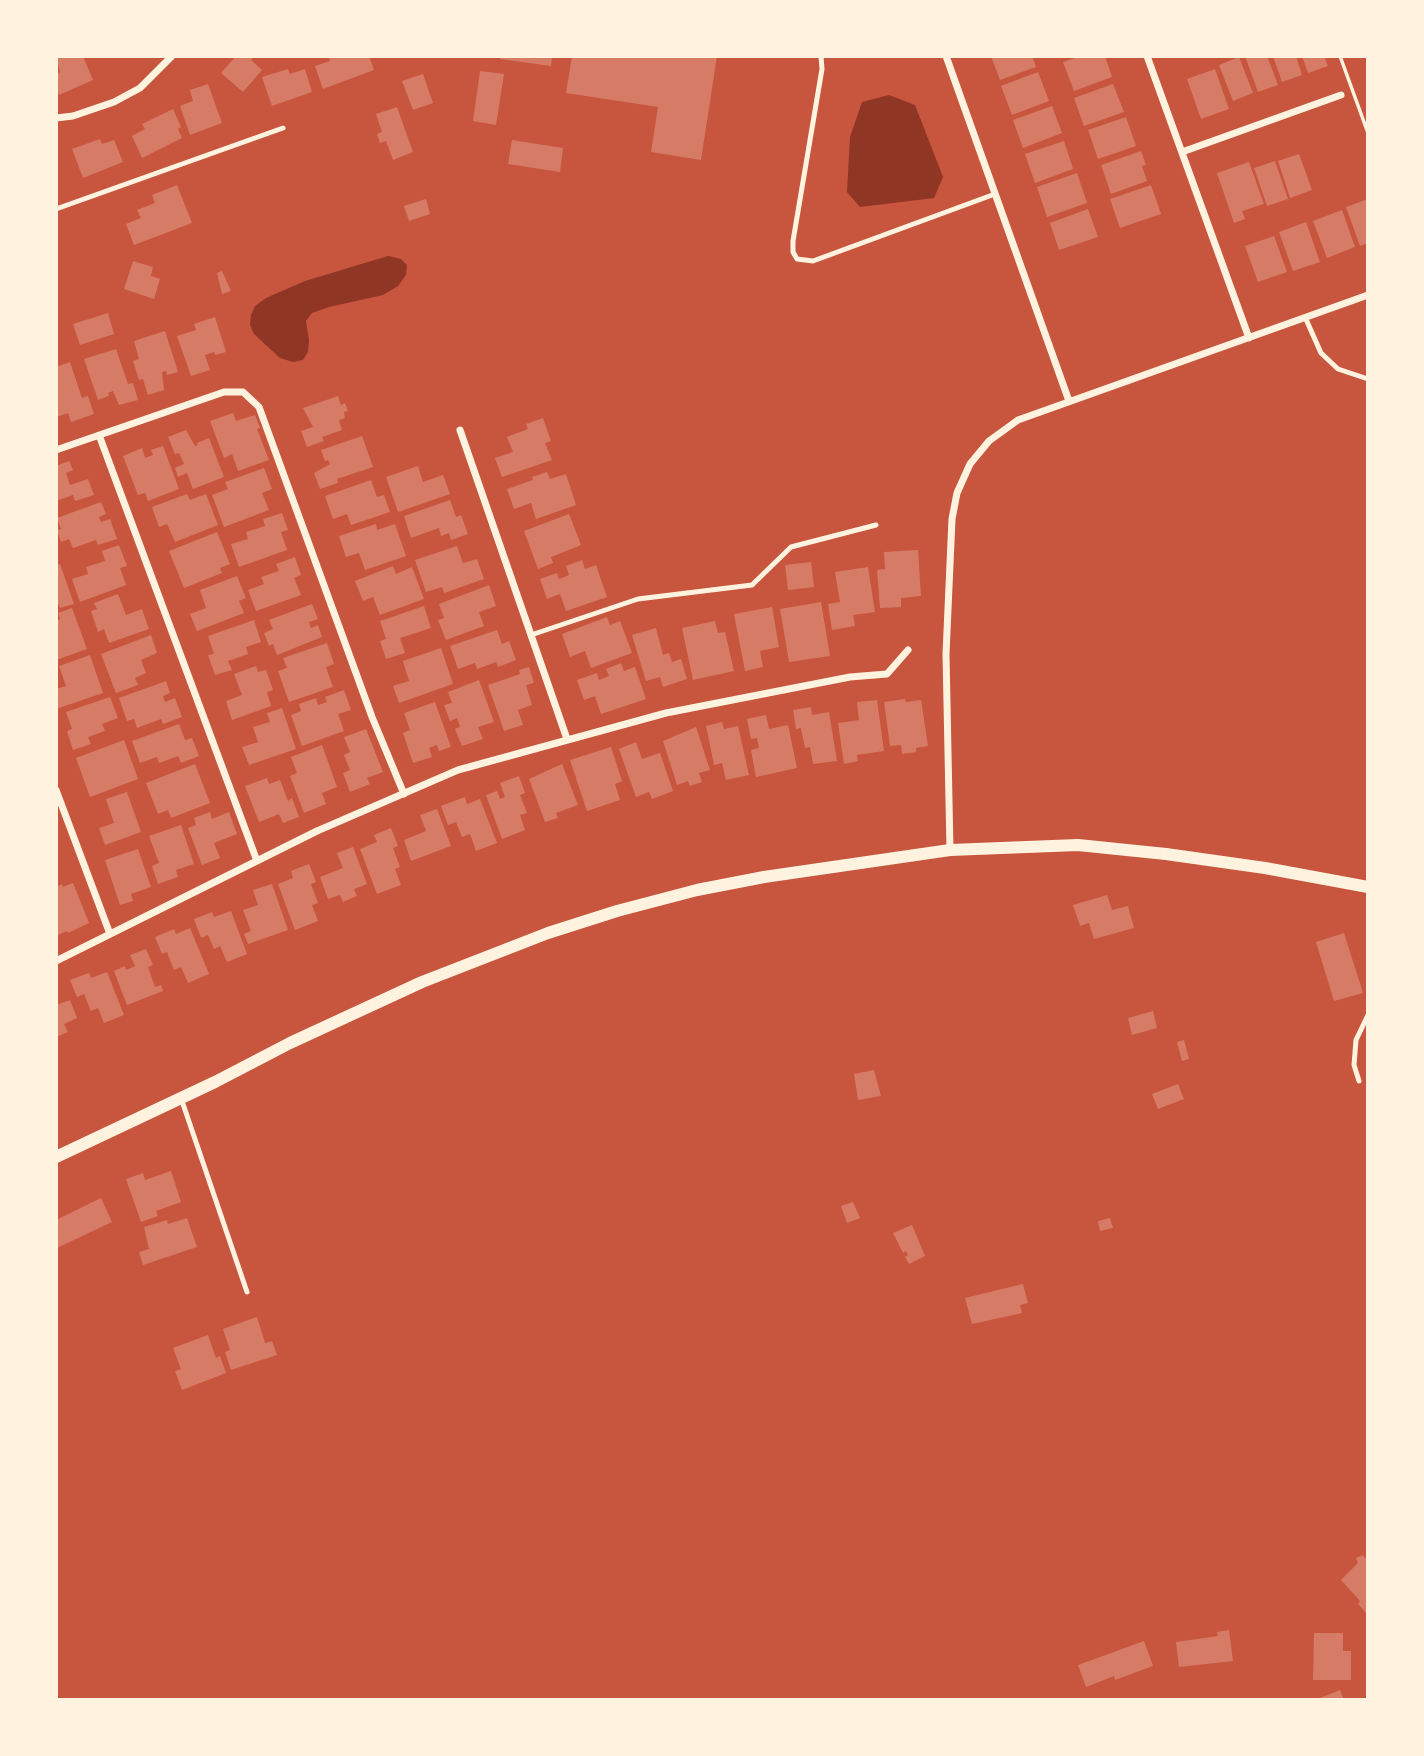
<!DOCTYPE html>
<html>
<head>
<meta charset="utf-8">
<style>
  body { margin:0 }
  #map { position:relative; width:1424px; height:1756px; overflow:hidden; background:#c8553d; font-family:Commissioner,sans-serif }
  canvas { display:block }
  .frame { position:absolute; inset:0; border:58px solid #fff3e0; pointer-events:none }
</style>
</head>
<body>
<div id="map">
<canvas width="1424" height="1756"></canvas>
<div class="frame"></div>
</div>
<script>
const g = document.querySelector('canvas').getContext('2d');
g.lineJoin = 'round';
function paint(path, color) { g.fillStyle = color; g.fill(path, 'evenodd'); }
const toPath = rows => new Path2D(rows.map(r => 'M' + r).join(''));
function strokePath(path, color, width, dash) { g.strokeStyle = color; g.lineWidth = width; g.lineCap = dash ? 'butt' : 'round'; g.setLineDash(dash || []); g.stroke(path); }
paint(toPath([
  [889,95,915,105,943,177,934,198,860,207,847,192,850,137,862,102],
  [388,256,401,259,407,265,406,275,398,286,383,295,329,307,312,313,306,321,309,340,308,352,303,360,293,362,280,358,254,334,250,325,251,315,255,306,266,298,305,281]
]), '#8f3625');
paint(toPath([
  [56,56,83,56,93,80,59,95,56,86,56,74,60,72],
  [236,56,254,56,251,60,262,70,243,92,221,73],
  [328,56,369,56,374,70,323,89,315,66,330,61],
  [500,56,552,56,551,66,500,59],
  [572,56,717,56,701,160,651,152,658,107,566,93],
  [991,56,1032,56,1036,67,1000,80],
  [1080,56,1105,56,1112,77,1074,91,1063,62],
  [1245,56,1267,56,1278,85,1258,92],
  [1273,56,1296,56,1302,75,1282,82],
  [1302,56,1324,56,1328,66,1308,73],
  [1239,57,1253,93,1233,101,1219,65],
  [288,69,290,74,305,69,312,92,272,106,262,77],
  [1215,69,1229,109,1201,119,1187,79],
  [480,71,504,74,496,125,473,121],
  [1038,72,1049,101,1012,115,1001,86],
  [423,74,433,103,413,110,402,81],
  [208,84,222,123,190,135,180,106,193,101,190,90],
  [1113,84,1124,112,1084,126,1074,98],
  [1052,106,1062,133,1023,148,1013,120],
  [397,107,413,152,393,160,386,141,380,143,377,134,382,132,376,114],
  [173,109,181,127,178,129,182,138,142,158,132,136,145,129,142,124],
  [1126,117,1136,146,1098,159,1088,130],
  [100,139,102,144,114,140,123,162,83,178,72,149],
  [512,140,563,148,560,172,508,164],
  [1064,141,1073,169,1035,183,1025,154],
  [1141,151,1146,165,1142,166,1147,181,1111,194,1101,165],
  [1299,154,1312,190,1290,198,1278,161],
  [1275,161,1288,199,1267,206,1254,168],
  [1249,162,1264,204,1242,211,1245,219,1234,223,1217,173],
  [1077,173,1087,203,1047,217,1037,187],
  [177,185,192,223,134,245,126,224,141,218,137,210,155,203,152,195],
  [1151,185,1161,214,1120,228,1110,199],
  [426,199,430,214,409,221,404,206],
  [1368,199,1368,243,1360,246,1346,207],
  [1088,209,1098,237,1059,250,1050,223],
  [1342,210,1355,247,1327,258,1313,221],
  [1306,222,1320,262,1293,271,1279,232],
  [1274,236,1287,272,1258,282,1245,246],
  [133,261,153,267,151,276,160,279,154,299,124,289],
  [222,271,231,291,222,294,217,273],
  [108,313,114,334,80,345,73,324],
  [215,317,226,352,215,355,214,352,205,355,210,370,191,376,177,336,196,330,194,324],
  [165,331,178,372,167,375,166,371,162,372,164,390,148,395,143,379,139,380,133,361,139,359,134,341],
  [116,349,128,384,133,383,138,400,119,405,113,391,108,393,109,396,98,400,84,359],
  [70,362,82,398,88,396,94,414,71,422,68,413,56,417,56,367],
  [338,396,341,405,345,403,348,411,344,412,345,418,339,420,342,430,322,437,324,441,307,447,301,431,313,427,303,408],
  [233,413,236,421,255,415,260,428,257,429,269,460,238,471,232,454,224,458,210,421],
  [543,418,551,441,545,443,552,460,502,477,495,458,513,452,507,437,528,429,526,424],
  [186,430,195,446,198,445,197,443,209,438,224,477,193,489,187,473,178,477,175,468,184,464,179,453,175,454,168,437],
  [362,436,373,467,337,479,338,483,320,489,314,473,330,464,328,460,325,461,321,450],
  [163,446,179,489,148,501,145,493,138,495,123,456,142,448,145,458,153,455,151,450],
  [69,461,73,470,66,473,70,485,88,479,94,495,75,501,73,495,56,501,56,466],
  [418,466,423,482,443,475,450,494,398,512,386,477],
  [264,468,272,489,262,493,269,510,224,527,212,495,228,489,225,482],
  [547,472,550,479,566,474,576,505,536,519,531,503,514,509,507,489,533,480,532,477],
  [371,480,377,497,384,495,390,512,351,525,347,514,333,519,325,496],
  [187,494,190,500,206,494,218,525,175,542,167,524,159,527,152,507],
  [450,500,456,517,461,515,468,534,451,540,449,533,441,536,439,528,411,538,404,516],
  [101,502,106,514,99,517,101,522,110,519,117,539,98,545,96,540,73,548,69,539,61,542,57,530,61,529,57,518],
  [282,513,288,530,281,532,287,550,239,567,231,544,248,539,246,532,265,526,263,519],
  [569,514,581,545,551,557,553,563,538,569,524,531],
  [376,524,377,530,395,524,406,556,365,570,359,553,346,557,339,536],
  [217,532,230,564,220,568,222,573,184,588,169,551],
  [119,545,127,566,120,568,126,585,80,602,72,579,88,574,86,567,105,561,102,551],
  [457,546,463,563,477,559,484,579,444,593,442,587,426,592,415,560],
  [918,550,921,596,901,598,901,607,880,608,877,570,885,569,884,552],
  [295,557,301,575,294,578,301,595,256,611,248,590,264,584,261,577,279,571,276,564],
  [582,560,585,569,596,565,607,597,566,611,560,594,547,599,540,579,557,573,559,579,569,575,566,566],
  [811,562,814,587,788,590,785,565],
  [60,564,74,604,60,608,58,603,56,604,56,565],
  [393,566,396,574,412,567,424,599,380,615,373,597,363,601,355,581],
  [868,567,875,612,853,615,855,626,832,630,828,604,840,602,835,572],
  [237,576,246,598,239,601,244,613,197,631,190,614,206,608,200,590],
  [489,585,496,606,479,612,484,626,446,640,438,620,444,618,439,604],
  [118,594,126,615,142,609,149,629,109,643,104,629,98,632,91,611,97,609,94,603],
  [821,602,830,656,789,662,780,609],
  [312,604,318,619,309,622,311,628,318,625,322,637,277,655,273,644,269,646,264,633,273,629,269,620],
  [424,606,431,628,400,638,405,653,386,659,380,641,386,639,380,621],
  [772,607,779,647,760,651,763,667,745,671,734,614],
  [72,608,87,649,56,660,56,621,60,619,58,613],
  [607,617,610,625,620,621,632,653,591,668,585,651,570,657,562,634],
  [254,620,261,642,246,647,248,654,228,661,232,670,215,675,208,655,214,654,208,636],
  [715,621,718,633,725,632,734,671,693,680,682,628],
  [656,628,663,655,669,653,672,662,681,659,687,679,663,687,660,677,646,681,632,635],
  [497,630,502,644,509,641,516,660,498,667,496,662,477,669,475,663,458,669,450,646],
  [151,635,157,653,141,660,146,673,135,678,138,685,116,693,101,654],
  [327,643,334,664,326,667,333,687,289,702,278,671,287,668,283,658],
  [441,648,453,684,399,703,393,686,409,681,403,661],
  [90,655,103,693,56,709,56,689,66,686,59,666],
  [621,663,624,671,635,667,646,699,601,714,595,696,584,700,577,680,597,673,599,680,609,676,606,669],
  [256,666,258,672,266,670,273,690,267,692,271,706,232,720,226,701,242,695,234,674],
  [529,667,534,683,526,685,532,705,518,710,523,725,504,731,488,685,520,674,519,670],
  [479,680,494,722,478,727,483,739,462,746,455,729,460,727,457,718,450,721,444,705,452,703,448,692],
  [166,681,170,693,163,696,165,702,175,698,182,717,163,724,161,719,137,728,134,719,127,721,119,698],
  [344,690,351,710,338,714,344,731,302,746,291,715,301,711,299,704,316,698,318,705,327,702,325,697],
  [110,697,118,718,102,724,105,731,88,737,91,744,73,750,67,731,72,729,66,712],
  [905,699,906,702,921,700,928,746,916,748,916,752,902,754,901,745,890,746,884,702],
  [877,700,884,751,857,755,858,761,844,764,838,723,859,720,857,702],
  [435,702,451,747,439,751,437,745,429,748,432,757,413,763,403,733,410,730,404,713],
  [811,707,812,715,829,712,837,761,813,764,810,747,805,748,801,728,796,729,793,710],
  [282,708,296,749,249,765,242,747,258,742,253,727,270,722,267,713],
  [766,715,769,729,788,725,797,768,756,777,751,750,759,748,757,738,751,739,747,719],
  [722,722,724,729,738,726,749,775,726,780,722,763,714,765,706,726],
  [179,724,185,740,192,738,199,756,181,763,178,756,159,763,157,757,140,763,132,741],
  [696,727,710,770,699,773,702,782,690,786,688,781,677,785,663,741],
  [366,729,383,772,367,778,370,784,350,792,343,773,350,770,344,755,350,752,344,737],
  [124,740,138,779,90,797,76,758],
  [636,742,642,759,660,753,673,791,652,799,649,792,636,797,619,749],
  [322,745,337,787,322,793,326,804,304,813,290,776,297,773,291,757],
  [611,747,622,781,615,784,620,800,587,811,570,760],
  [195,764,210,803,171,818,168,810,158,814,146,783],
  [562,764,578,805,556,813,558,818,545,822,529,779],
  [519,776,525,793,520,795,527,813,520,815,525,830,502,839,486,795,497,791,500,799,505,797,500,783],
  [267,778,269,784,280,780,288,801,292,798,299,817,283,823,279,814,259,822,245,786],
  [127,792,141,832,105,845,99,828,114,823,106,799],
  [465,797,467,804,480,799,497,843,476,851,470,834,462,837,456,822,448,825,441,806],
  [437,809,451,846,411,861,404,840,426,831,420,815],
  [210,812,212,819,229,812,237,834,214,843,220,858,202,865,188,828,196,825,194,818],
  [181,825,194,864,176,870,178,877,158,884,152,866,159,863,149,836],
  [391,828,398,846,393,848,400,867,395,869,401,885,377,894,360,849,377,842,374,835],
  [353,847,367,884,354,889,357,896,343,902,340,895,328,899,320,877,343,868,337,853],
  [138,849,151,887,131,894,133,901,120,905,105,860],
  [309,864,316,882,311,884,318,903,312,905,318,921,295,930,278,884,293,878,291,871],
  [56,881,58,886,62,884,63,887,73,883,89,923,68,933,67,931,58,935,56,930],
  [272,884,288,930,248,944,244,934,251,931,243,910,258,905,253,890],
  [1107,895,1112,910,1128,906,1134,928,1094,939,1089,923,1080,926,1073,905],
  [231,911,247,954,227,962,220,946,214,949,208,935,201,938,194,919,212,912,214,917],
  [190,928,209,974,188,983,181,967,174,970,167,952,162,954,155,937,174,929,176,934],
  [1344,933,1363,993,1334,1001,1316,942],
  [146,949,153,965,148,967,155,987,161,985,163,991,127,1005,114,971,125,966,126,970,135,966,130,955],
  [107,972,124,1015,104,1023,98,1008,91,1011,84,994,77,997,70,980,89,973,91,978],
  [70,1000,77,1018,64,1024,68,1032,56,1037,56,1005],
  [1153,1011,1157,1028,1132,1035,1128,1018],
  [1184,1040,1189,1059,1182,1061,1177,1042],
  [874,1070,881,1096,858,1100,854,1074],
  [1178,1084,1184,1099,1158,1109,1152,1094],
  [171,1171,181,1202,156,1211,158,1216,141,1222,126,1179,143,1173,145,1180],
  [101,1198,112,1222,57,1248,56,1220],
  [853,1202,860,1218,847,1223,841,1206],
  [187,1218,197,1247,143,1265,139,1252,149,1249,144,1227,167,1220,168,1224],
  [1110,1218,1113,1228,1100,1231,1098,1221],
  [912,1225,925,1256,909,1264,905,1257,908,1255,906,1251,903,1253,893,1233],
  [1023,1284,1028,1303,1020,1305,1022,1313,972,1324,965,1298],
  [257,1317,265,1343,272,1341,277,1355,231,1370,225,1352,230,1350,223,1329],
  [208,1335,216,1358,220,1356,226,1373,182,1390,175,1371,181,1369,173,1348],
  [1363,1555,1366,1559,1368,1557,1368,1615,1358,1604,1360,1601,1341,1580,1358,1563,1356,1558],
  [1229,1630,1233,1661,1179,1667,1176,1642,1218,1636,1217,1632],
  [1314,1633,1343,1633,1343,1651,1351,1651,1351,1680,1313,1680],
  [1144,1641,1153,1666,1115,1680,1114,1676,1086,1687,1078,1665],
  [1340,1690,1344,1700,1315,1700]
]), '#d67c66');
strokePath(toPath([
  [1340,56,1368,133]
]), '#fff3e0', 3.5);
strokePath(toPath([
  [821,56,822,69,793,241,793,252,797,259,813,261,995,194],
  [56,209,283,128],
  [1305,317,1321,353,1338,369,1368,379],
  [531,635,638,599,752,585,791,547,876,525],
  [1359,1081,1354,1065,1356,1040,1368,1015],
  [181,1098,247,1292]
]), '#fff3e0', 5);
strokePath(toPath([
  [946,56,1069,401],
  [1147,56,1249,338],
  [56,118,73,116,114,102,140,88,172,56],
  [1182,152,1341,95],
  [460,430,567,739],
  [99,435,257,861],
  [56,450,224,392,243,392,259,407,372,717,404,794],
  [56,790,110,934],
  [950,850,946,654,952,519,957,493,970,464,989,441,1018,420,1368,295],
  [56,961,317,831,458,770,666,713,850,677,887,674,908,650]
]), '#fff3e0', 7);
strokePath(toPath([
  [56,1157,215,1082,290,1043,422,982,548,933,617,911,697,890,764,877,950,850,1078,845,1166,854,1265,868,1368,887]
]), '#fff3e0', 12);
</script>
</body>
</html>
